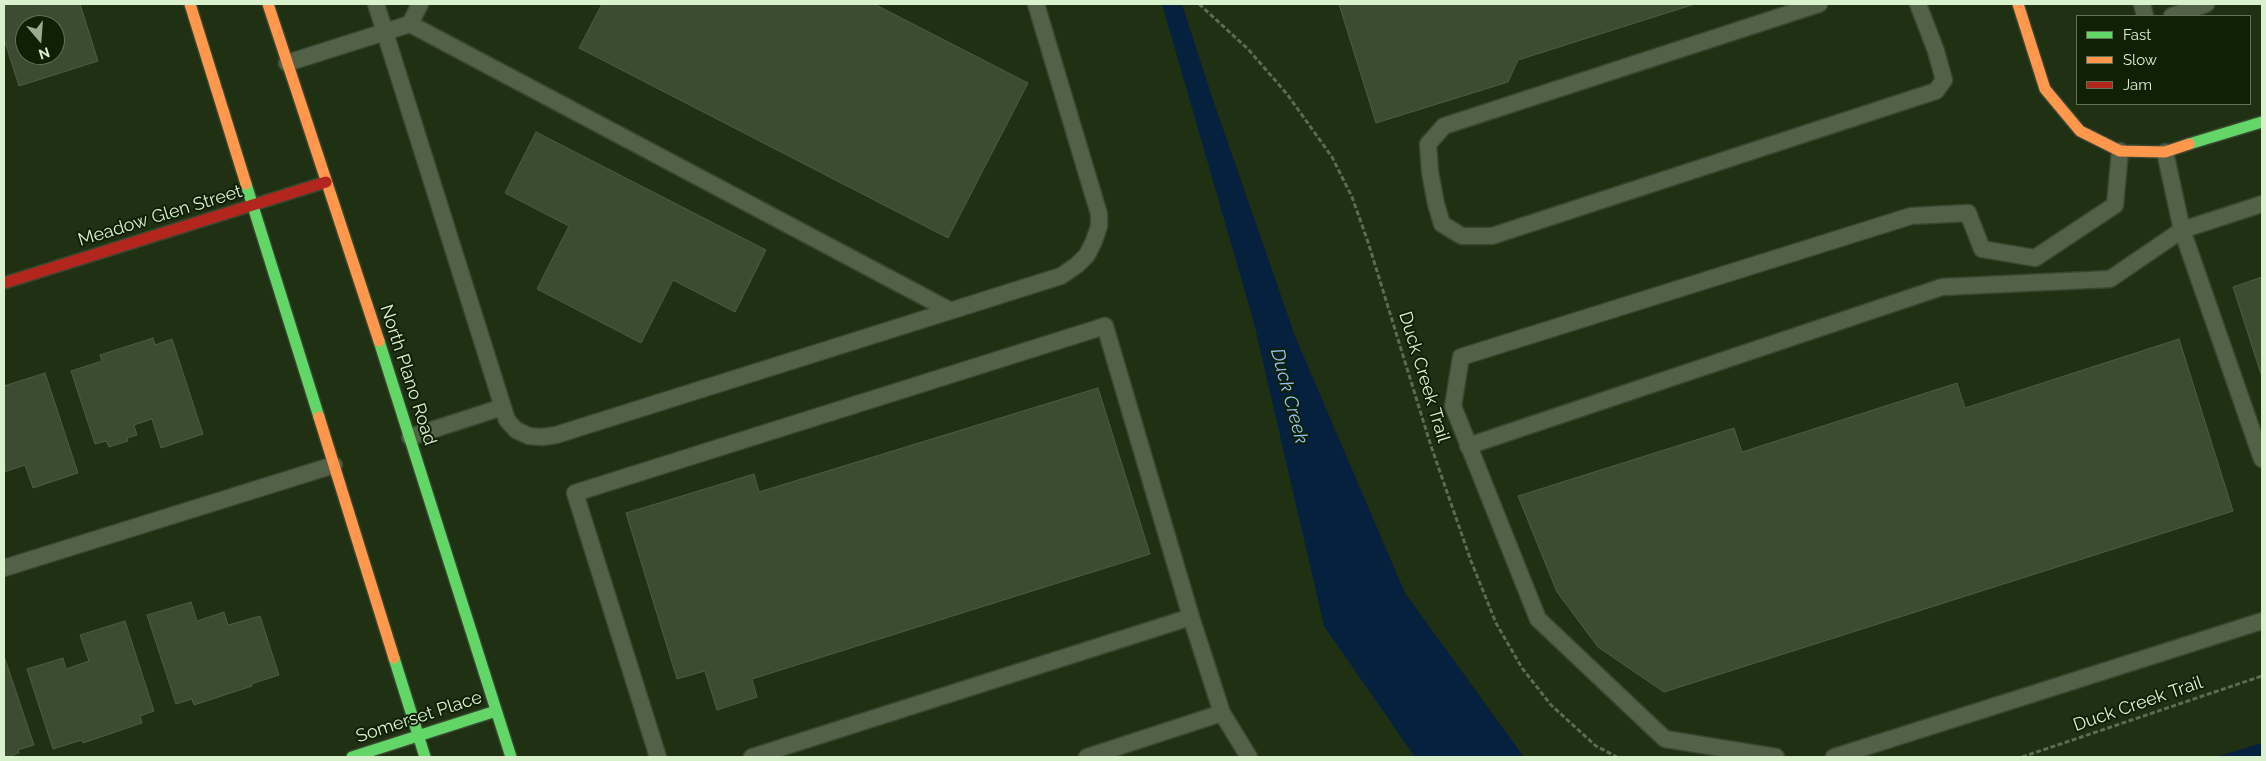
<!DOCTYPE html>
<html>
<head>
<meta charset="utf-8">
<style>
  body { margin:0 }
  #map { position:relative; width:2266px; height:761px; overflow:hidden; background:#1f3013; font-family:Raleway,sans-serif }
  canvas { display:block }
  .frame { position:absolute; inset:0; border:5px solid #daf1ce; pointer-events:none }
  .legend { position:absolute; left:2076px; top:15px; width:175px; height:90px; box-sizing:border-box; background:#0f2005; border:1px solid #607455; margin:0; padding:6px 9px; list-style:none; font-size:15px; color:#daf1ce }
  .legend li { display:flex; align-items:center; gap:10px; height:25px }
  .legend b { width:25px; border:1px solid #607455 }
  .north { position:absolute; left:15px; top:15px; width:50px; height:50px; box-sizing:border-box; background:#0f2005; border:1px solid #607455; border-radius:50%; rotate:162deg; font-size:14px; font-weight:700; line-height:20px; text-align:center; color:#daf1ce }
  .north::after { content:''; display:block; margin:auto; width:18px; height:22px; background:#99ad8d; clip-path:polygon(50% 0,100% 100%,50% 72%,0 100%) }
</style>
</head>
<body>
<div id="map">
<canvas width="2266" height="761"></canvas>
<div class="frame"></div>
<ul class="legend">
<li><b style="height:6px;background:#63d668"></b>Fast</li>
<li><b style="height:6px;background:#ff974d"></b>Slow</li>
<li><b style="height:6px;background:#b3261e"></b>Jam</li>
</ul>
<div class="north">N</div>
</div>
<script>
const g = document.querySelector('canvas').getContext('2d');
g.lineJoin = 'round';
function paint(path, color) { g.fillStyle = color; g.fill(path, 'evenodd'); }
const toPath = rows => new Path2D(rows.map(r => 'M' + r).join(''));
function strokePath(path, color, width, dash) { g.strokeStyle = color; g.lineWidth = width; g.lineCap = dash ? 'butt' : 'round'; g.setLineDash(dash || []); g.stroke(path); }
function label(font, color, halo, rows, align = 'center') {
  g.font = font + ' Raleway,sans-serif'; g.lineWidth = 4; g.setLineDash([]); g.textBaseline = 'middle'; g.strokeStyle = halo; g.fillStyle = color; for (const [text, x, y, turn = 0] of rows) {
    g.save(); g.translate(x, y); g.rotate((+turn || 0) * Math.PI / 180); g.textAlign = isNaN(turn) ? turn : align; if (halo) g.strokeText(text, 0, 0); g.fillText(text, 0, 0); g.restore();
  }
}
paint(toPath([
  [1162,4,1182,4,1211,94,1295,336,1405,593,1524,757,1415,757,1324,626,1254,323],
  [2262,743,2262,757,2216,757]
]), '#06213e');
const building = toPath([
  [4,4,80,4,98,61,19,86,4,39,4,4],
  [25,25,55,25,55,55,25,55,25,25],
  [602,4,874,4,1028,83,948,238,579,48,602,4],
  [1339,4,1695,4,1518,60,1508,82,1376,123,1339,4],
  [536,132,766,250,735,312,673,280,641,343,537,289,569,226,505,193,536,132],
  [2262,277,2262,377,2233,287,2262,277],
  [153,338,155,345,172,339,203,434,161,448,152,419,134,425,137,435,127,438,128,441,109,447,106,441,95,444,71,371,102,361,100,355,153,338],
  [2179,339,2233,511,1664,692,1598,647,1557,592,1518,496,1734,428,1742,452,1957,383,1965,408,2179,339],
  [45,373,78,473,33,488,25,465,4,472,4,386,45,373],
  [1098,388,1150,554,752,679,757,697,717,710,705,671,677,679,626,513,754,474,759,492,1098,388],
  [191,602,197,621,224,612,228,625,260,616,279,675,251,684,252,686,194,705,192,699,176,704,147,615,191,602],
  [125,621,154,711,140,716,142,723,83,743,82,740,53,749,27,669,63,658,66,669,89,661,80,635,125,621],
  [4,656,34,745,18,750,19,753,8,757,4,757,4,656]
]);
paint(building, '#3c4c31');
strokePath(building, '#4d5d42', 1);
const lane = toPath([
  [376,4,507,420,516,430,529,436,542,437,556,435,1061,276,1077,265,1087,255,1094,241,1099,226,1099,214,1036,4],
  [1819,4,1444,126,1428,144,1430,172,1436,204,1442,224,1462,236,1492,236,1936,91,1944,80,1936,51,1918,4],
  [2142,4,2145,16],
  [2172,16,2206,4],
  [410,24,949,310],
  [287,63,410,24,420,4],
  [2165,152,2182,230,2262,459],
  [410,437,503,407],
  [1468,446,1942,287,2110,279,2182,230,2262,204],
  [4,568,334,465],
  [1222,713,1249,757],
  [658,757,575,493,1105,326,1191,617,1222,713,1087,757],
  [752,757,1191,617],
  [1776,757,1665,739,1538,619,1453,406,1461,357,1911,216,1968,213,1982,249,2035,258,2115,205,2120,151],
  [1834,757,2262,621]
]);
const fast = toPath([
  [2189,144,2262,122],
  [246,184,319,417],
  [379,341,511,757],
  [394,658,425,757],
  [352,757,496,711]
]);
const slow = toPath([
  [190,4,246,184],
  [268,4,379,341],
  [2018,4,2045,89,2080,131,2120,151,2165,152,2189,144],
  [319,417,394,658]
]);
const jam = toPath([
  [4,283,326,182]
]);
strokePath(lane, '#394731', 19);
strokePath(fast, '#394731', 14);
strokePath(slow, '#394731', 14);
strokePath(jam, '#394731', 14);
strokePath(toPath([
  [1199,4,1248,49,1287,94,1332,157,1352,197,1368,242,1431,446,1471,561,1496,623,1522,668,1551,705,1596,746,1617,757],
  [2022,757,2262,676]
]), '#5d6a54', 3, [5, 2.5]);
strokePath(lane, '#536149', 16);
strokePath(fast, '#63d668', 11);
strokePath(slow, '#ff974d', 11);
strokePath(jam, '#b3261e', 11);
label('18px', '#daf1ce', '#0f2005', [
  ["Meadow Glen Street",160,216,-17],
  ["North Plano Road",408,375,72],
  ["Duck Creek Trail",1424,377,73],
  ["Duck Creek Trail",2138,704,-19],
  ["Somerset Place",419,717,-18]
]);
label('italic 19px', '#96c3fe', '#0f2005', [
  ["Duck Creek",1289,396,75]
]);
</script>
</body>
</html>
